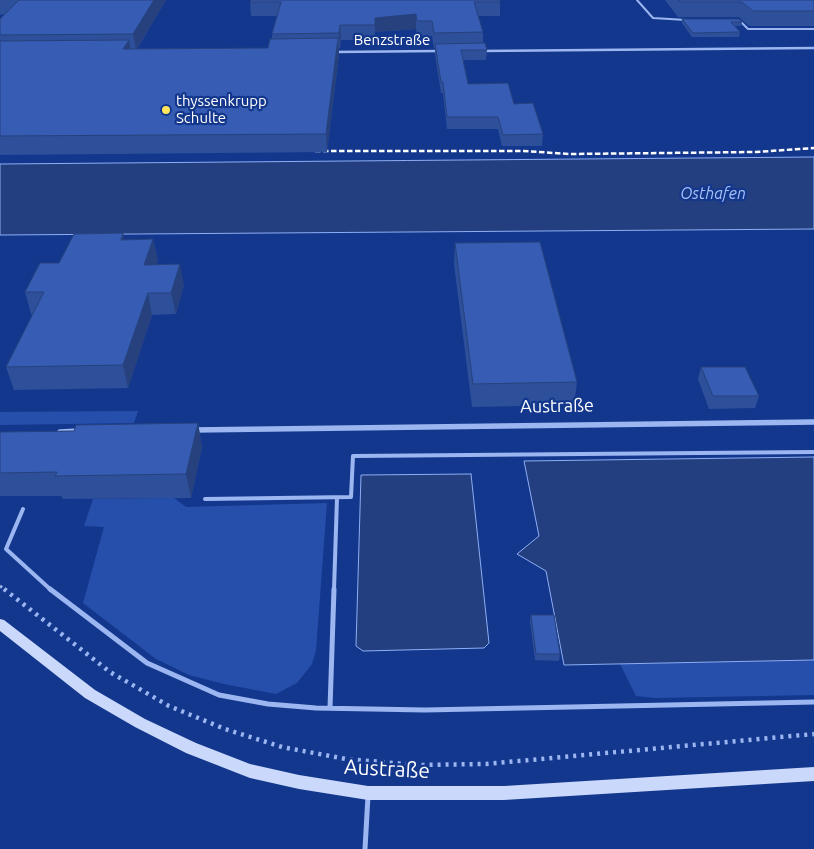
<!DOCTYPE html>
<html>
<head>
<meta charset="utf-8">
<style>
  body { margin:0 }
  canvas { display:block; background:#13378c }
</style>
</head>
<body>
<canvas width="814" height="849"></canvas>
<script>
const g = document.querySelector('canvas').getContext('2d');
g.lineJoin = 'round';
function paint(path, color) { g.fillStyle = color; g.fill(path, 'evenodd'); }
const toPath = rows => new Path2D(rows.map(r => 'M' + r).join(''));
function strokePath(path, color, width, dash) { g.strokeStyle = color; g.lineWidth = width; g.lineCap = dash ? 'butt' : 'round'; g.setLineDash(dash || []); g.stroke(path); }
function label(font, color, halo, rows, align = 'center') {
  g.font = font + ' Ubuntu,sans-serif'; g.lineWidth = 4.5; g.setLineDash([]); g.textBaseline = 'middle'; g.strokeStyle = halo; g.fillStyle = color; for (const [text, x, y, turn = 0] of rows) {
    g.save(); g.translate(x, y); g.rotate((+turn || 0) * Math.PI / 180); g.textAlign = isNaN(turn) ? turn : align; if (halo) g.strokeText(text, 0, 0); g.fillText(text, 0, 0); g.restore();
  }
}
paint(toPath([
  [138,411,134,423,0,425,0,412],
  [174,498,186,507,327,503,316,650,312,664,297,683,276,694,224,684,189,675,156,659,83,603,104,527,84,526,93,499],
  [814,660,814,695,655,698,636,696,620,664]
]), '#254fab');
const water = toPath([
  [814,157,814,229,0,235,0,164,814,157],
  [814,457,814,660,564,665,546,571,517,554,539,536,524,461,814,457],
  [471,474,489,643,484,648,363,651,356,646,361,475,471,474]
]);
paint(water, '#243f7f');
strokePath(water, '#8daef4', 1);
strokePath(toPath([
  [0,586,6,590]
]), '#9bb6f1', 3, [2.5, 4]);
strokePath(toPath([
  [4,589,110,672,169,706,225,729,282,747,346,759,417,765,486,764,814,734]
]), '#9bb6f1', 4.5, [3, 5]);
strokePath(toPath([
  [637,0,653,18,686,20],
  [740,21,748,29,814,29]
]), '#9bb6f1', 2);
strokePath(toPath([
  [205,499,351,497,353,456,814,452],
  [23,509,6,549,51,590],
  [334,590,337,498]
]), '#9bb6f1', 4);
strokePath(toPath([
  [50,589,147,663,219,695,268,704,316,708,425,710,814,702],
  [330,708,334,589],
  [365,849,368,796]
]), '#9bb6f1', 5);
strokePath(toPath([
  [480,51,814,48],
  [333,52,439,51]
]), '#9bb6f1', 2.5);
strokePath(toPath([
  [193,430,814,422],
  [60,432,79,431]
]), '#9bb6f1', 5.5);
paint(toPath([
  [0,619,4,620,95,690,145,719,196,743,250,764,299,775,368,786,504,786,814,767,814,781,504,800,368,800,299,789,250,778,186,753,135,727,85,698,0,631,0,619]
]), '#c9d8fb');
strokePath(toPath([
  [315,151,523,151,570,154,756,152,814,148]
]), '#fff', 2.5, [5.5, 2.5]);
paint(toPath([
  [0,0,166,0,137,49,268,48,272,39,272,34,277,16,251,16,250,2,500,2,500,16,478,16,483,32,483,43,487,50,486,60,463,60,468,84,514,104,543,134,542,146,502,146,498,129,447,129,443,93,441,93,435,54,435,48,434,48,432,36,417,36,416,29,375,32,375,40,341,40,340,48,339,48,339,55,327,152,0,155,0,19,4,14,0,15],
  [665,0,814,0,814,26,749,26,739,17,678,17],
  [682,19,742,22,741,26,735,26,740,32,739,37,692,37,682,23],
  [153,239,158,260,156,264,184,285,176,314,152,315,128,388,14,390,6,367,33,314,31,314,25,292,59,263,125,240],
  [455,243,577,382,574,405,472,407,454,264],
  [701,367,759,396,755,408,709,409,698,379],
  [198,423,202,447,191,498,63,499,61,496,0,496,0,432,74,431],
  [531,615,560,654,559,661,535,660,530,621]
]), '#2e509a');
paint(toPath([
  [154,0,166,0,136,50,133,34],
  [416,14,416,29,375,32,375,40,375,18],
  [340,25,341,40,340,48,339,33],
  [338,38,339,55,327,152,326,134],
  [129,40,132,56,123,49],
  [123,233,128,254,121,240],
  [153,239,158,260,148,286,144,265],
  [180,264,184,285,176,314,171,293],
  [148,293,152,315,128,388,123,365],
  [198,423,202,447,191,498,186,474]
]), '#26417d');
const building = toPath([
  [19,0,154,0,133,34,0,35,0,19,19,0],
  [251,0,500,0,500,2,474,2,483,32,434,33,432,21,417,21,416,14,375,18,375,25,340,25,339,33,272,34,281,2,250,2,251,0],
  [679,0,814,0,814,11,753,11,742,2,680,2,679,0],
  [682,19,739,19,742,22,731,22,740,32,693,33,682,19],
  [338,38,326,134,0,136,0,41,129,40,123,49,268,48,270,39,338,38],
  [485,43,487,50,461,50,468,84,508,83,514,104,533,103,543,134,503,135,498,117,447,117,443,82,441,82,435,44,485,43],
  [123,233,121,240,153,239,144,265,180,264,171,293,148,293,123,365,6,367,44,292,25,292,40,263,59,263,74,234,123,233],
  [540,242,577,382,473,384,455,243,540,242],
  [701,367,745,367,759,396,713,396,701,367],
  [198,423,186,474,55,476,57,472,0,473,0,432,74,431,76,425,198,423],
  [531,615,554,615,560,654,536,654,531,615]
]);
paint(building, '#365db3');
strokePath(building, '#26417d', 1);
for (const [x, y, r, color] of [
  [166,110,5,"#ffe65b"]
]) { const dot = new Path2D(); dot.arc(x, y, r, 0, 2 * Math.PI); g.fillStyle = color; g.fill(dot); strokePath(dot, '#13378c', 2); }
label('15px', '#fff', '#13378c', [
  ["Benzstraße",392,40]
]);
label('15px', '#fff', '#13378c', [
  ["thyssenkrupp",176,101],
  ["Schulte",176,118]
], 'left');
label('italic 16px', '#a7c1f8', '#13378c', [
  ["Osthafen",713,194]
]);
label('18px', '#fff', '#13378c', [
  ["Austraße",557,406,-1]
]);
label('21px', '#fff', '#13378c', [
  ["Austraße",387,769,3]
]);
</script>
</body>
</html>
